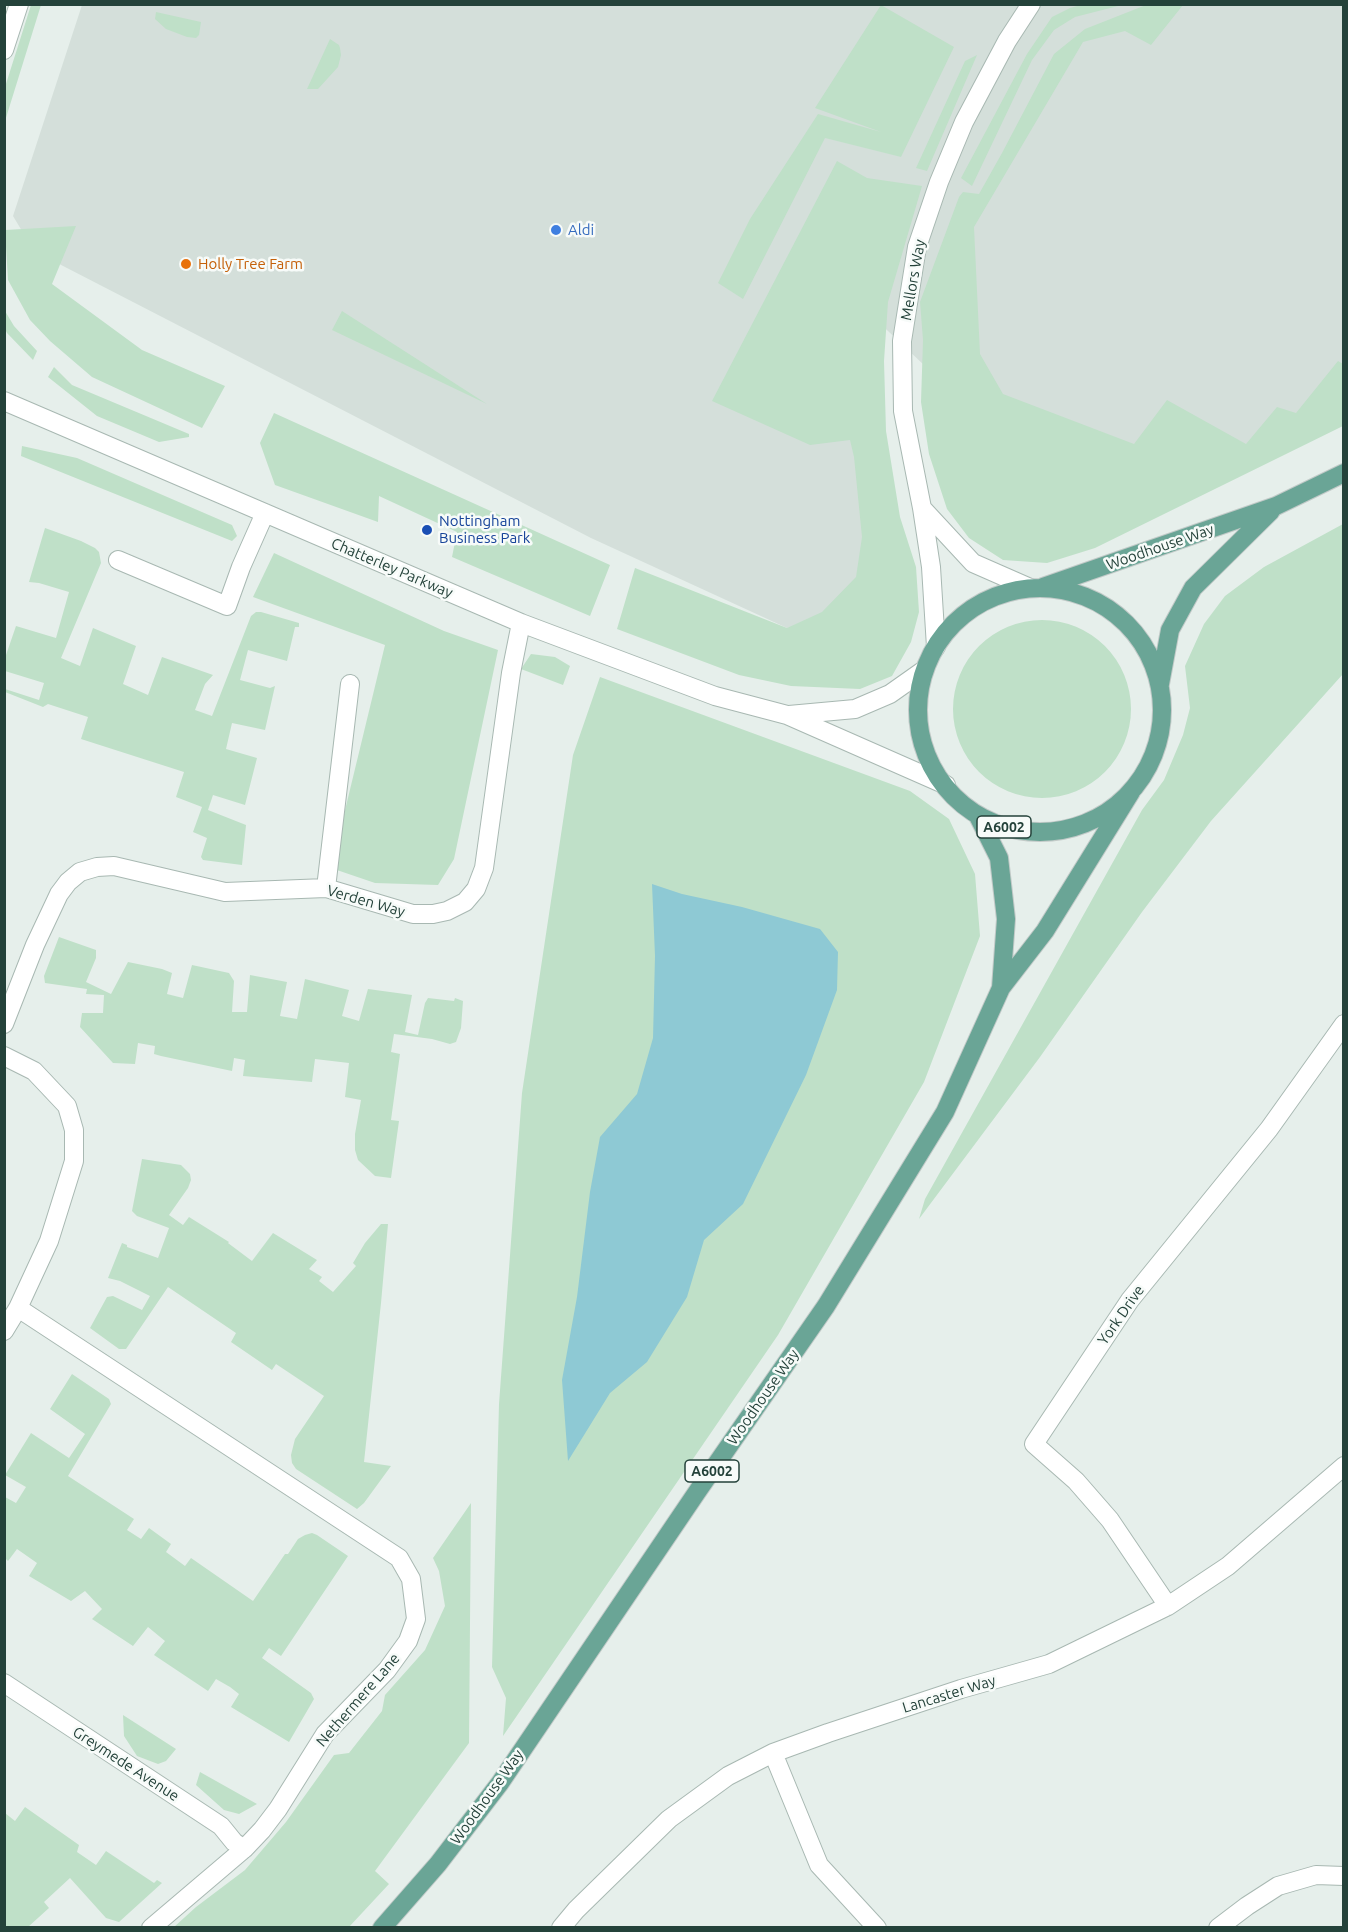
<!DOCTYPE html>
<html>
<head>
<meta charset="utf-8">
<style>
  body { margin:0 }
  #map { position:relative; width:1348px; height:1932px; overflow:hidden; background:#e6efeb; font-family:Ubuntu,sans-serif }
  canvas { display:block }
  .frame { position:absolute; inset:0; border:6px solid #24423a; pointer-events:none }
</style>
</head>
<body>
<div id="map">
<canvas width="1348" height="1932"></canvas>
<div class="frame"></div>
</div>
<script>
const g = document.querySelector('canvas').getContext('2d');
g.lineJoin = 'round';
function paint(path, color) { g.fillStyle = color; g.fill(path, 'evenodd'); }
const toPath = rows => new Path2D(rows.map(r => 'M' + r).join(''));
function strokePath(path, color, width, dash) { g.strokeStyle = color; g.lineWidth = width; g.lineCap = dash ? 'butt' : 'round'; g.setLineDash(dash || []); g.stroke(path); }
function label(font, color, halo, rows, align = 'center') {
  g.font = font + ' Ubuntu,sans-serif'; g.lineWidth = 5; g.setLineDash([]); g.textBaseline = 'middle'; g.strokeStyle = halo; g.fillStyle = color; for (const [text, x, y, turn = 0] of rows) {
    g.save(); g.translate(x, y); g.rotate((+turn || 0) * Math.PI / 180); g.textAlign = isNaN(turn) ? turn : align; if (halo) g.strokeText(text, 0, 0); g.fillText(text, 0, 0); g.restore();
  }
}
paint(toPath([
  [82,5,1343,5,1343,407,1153,492,997,434,870,314,893,617,787,628,591,538,34,251,13,216]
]), '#d4dfda');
paint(toPath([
  [1084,4,1122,5,1075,17,1054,30,1032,60,972,186,961,178,1027,54,1052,17,1070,8],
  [31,5,41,5,5,121,5,87],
  [881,5,954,47,901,157,825,138,743,299,718,283,750,219,818,114,881,132,815,108],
  [1146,5,1183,5,1151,45,1125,31,1083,42,974,227,980,354,1003,394,1134,444,1167,400,1246,444,1277,407,1296,413,1338,361,1343,364,1343,426,1095,548,1047,563,1003,560,969,538,947,509,929,454,921,402,923,340,920,302,959,197,963,192,979,194,1002,153,1054,54,1085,29],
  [156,12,201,22,199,35,196,38,187,37,166,29,155,19],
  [330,39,339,45,340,48,341,55,338,67,318,89,307,89],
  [977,55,927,171,916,168,965,61],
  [837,161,867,178,922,186,888,302,884,361,886,431,900,517,916,567,919,612,911,642,892,676,860,689,791,686,739,675,617,629,635,568,787,628,822,612,856,577,862,537,854,457,850,440,810,445,712,401],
  [76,226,52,284,142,350,225,386,202,428,92,377,50,341,30,320,8,280,5,230],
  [5,311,14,326,37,351,33,360,7,333,5,329],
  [342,311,487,404,332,330],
  [54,367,72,385,189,434,189,437,159,442,97,416,48,377],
  [274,413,610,565,590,616,452,557,457,532,379,496,378,522,275,485,260,443],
  [22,446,77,458,232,525,237,536,232,541,21,456],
  [1343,524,1343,674,1211,821,1142,912,1040,1057,919,1219,925,1199,1142,810,1164,780,1183,735,1190,708,1185,666,1204,624,1225,596,1264,567],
  [45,528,81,541,95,548,99,552,101,563,61,658,80,666,93,628,136,646,123,684,148,695,162,657,213,675,205,684,195,710,212,716,251,616,256,612,261,612,299,623,299,627,295,627,287,661,248,650,240,680,270,688,275,686,265,730,232,723,226,749,257,758,245,805,213,795,208,810,246,825,242,865,203,860,201,857,207,838,193,832,202,807,176,797,184,772,81,739,88,717,48,704,43,707,5,692,5,689,39,700,44,683,5,671,5,658,16,626,56,638,69,592,39,583,29,582],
  [274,553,444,631,498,650,454,859,438,885,375,883,331,868,385,645,253,597],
  '953 709a89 89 0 1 1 178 0a89 89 0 1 1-178 0Z',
  [531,654,555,657,570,666,563,685,521,669],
  [600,677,910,791,949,819,975,874,980,936,924,1082,778,1335,503,1736,506,1698,492,1667,499,1404,522,1093,573,755],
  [59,937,96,950,96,958,86,982,111,994,128,962,162,969,172,973,167,994,183,998,192,965,229,973,234,981,232,1012,247,1012,250,975,287,982,280,1016,297,1019,305,979,349,990,342,1016,359,1021,368,989,412,995,405,1032,418,1035,425,1003,428,998,454,1001,455,998,463,1001,461,1028,456,1042,450,1044,432,1039,394,1034,391,1052,400,1054,391,1120,399,1121,391,1178,375,1176,358,1160,355,1150,355,1134,361,1100,345,1097,349,1063,315,1059,312,1082,243,1076,245,1060,234,1058,232,1071,161,1056,154,1054,155,1046,138,1043,135,1064,113,1063,80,1027,82,1013,103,1013,104,995,86,994,87,989,45,983,44,976],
  [142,1159,181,1165,190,1174,191,1180,188,1188,169,1215,183,1225,189,1217,229,1242,228,1243,252,1261,273,1233,317,1260,309,1269,322,1277,319,1281,333,1292,356,1266,353,1263,365,1243,381,1224,388,1224,381,1303,364,1462,391,1466,364,1503,357,1509,296,1469,292,1463,291,1455,295,1439,324,1396,276,1364,272,1370,231,1342,236,1333,168,1287,126,1349,119,1349,90,1328,107,1297,113,1296,142,1310,150,1296,120,1281,108,1278,122,1243,127,1245,127,1247,158,1258,169,1228,137,1216,132,1211],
  [72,1374,109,1399,111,1404,68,1476,134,1519,127,1530,141,1539,149,1528,171,1544,166,1552,185,1566,191,1558,253,1601,285,1554,288,1554,298,1539,305,1535,312,1533,317,1535,348,1556,281,1656,269,1648,262,1658,311,1693,314,1699,289,1742,231,1707,239,1694,230,1687,216,1679,208,1691,154,1655,165,1641,148,1627,133,1646,92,1619,102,1609,85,1591,71,1601,29,1576,37,1563,17,1549,8,1561,5,1558,5,1497,16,1503,26,1487,5,1475,31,1433,69,1458,85,1434,50,1409],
  [471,1503,469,1743,375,1871,389,1884,349,1927,174,1927,196,1907,245,1870,286,1822,334,1755,349,1753,382,1711,385,1695,425,1650,445,1606,439,1571,433,1558],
  [123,1715,176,1749,166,1761,158,1764,137,1756,124,1736],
  [200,1772,257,1804,239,1814,224,1810,196,1785],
  [25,1807,79,1845,77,1852,96,1865,106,1851,154,1883,157,1880,162,1883,119,1922,106,1918,70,1878,44,1902,49,1908,28,1927,5,1927,5,1813,15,1821]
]), '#bfe0c8');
paint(toPath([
  [652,884,682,894,742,907,820,929,838,952,837,990,806,1075,743,1204,704,1240,687,1297,647,1362,610,1393,568,1461,562,1380,577,1297,590,1192,600,1137,637,1094,653,1038,655,956]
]), '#8ec9d4');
const street = toPath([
  [4,50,19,4],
  [4,401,521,623,715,696,787,715,946,785],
  [922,508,973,563,1030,588],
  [118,560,227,606,241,567,265,513],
  [936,647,931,567,922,508,903,411,902,341,917,247,939,182,964,122,1007,41,1031,4],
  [789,715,855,709,890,694,924,670],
  [326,888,350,684],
  [4,1024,35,945,59,894,68,882,80,872,97,867,114,866,225,892,326,888,413,914,433,914,447,911,465,902,476,889,484,868,511,673,521,623],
  [4,1056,34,1071,67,1106,74,1130,74,1161,49,1241,18,1308,4,1331],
  [18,1308,399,1558,411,1579,416,1619,408,1641,387,1670,325,1734,278,1809,262,1830,244,1849,151,1928],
  [1168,1606,1110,1520,1076,1481,1034,1444,1130,1300,1269,1129,1344,1024],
  [4,1683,221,1826,234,1842,244,1849],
  [773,1753,819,1865,877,1928],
  [561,1928,576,1910,669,1819,728,1776,773,1753,828,1733,961,1689,1049,1664,1168,1606,1228,1566,1344,1466],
  [1218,1928,1247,1906,1278,1886,1316,1875,1344,1876]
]);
const primary = toPath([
  [1043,587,1276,506,1344,473],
  '918 710a122 122 0 1 1 244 0a122 122 0 1 1-244 0Z',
  [1160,684,1170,630,1193,588,1271,511],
  [978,816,999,858,1006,919,1001,988],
  [382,1928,438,1864,500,1783,697,1492,826,1306,945,1112,1001,988,1045,931,1131,792]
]);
strokePath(street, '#a8b8b2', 20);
strokePath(primary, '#c2cac8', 20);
strokePath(street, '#fff', 18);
strokePath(primary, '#6aa596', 18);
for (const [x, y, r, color] of [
  [556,230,6,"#3f7fe0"],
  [186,264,6,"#e8710a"],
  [427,530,6,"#1a4fb4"]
]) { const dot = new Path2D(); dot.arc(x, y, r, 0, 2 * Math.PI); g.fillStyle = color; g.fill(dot); strokePath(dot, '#f7fbf9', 2); }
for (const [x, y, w] of [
  [1004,827,54],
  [712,1471,54]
]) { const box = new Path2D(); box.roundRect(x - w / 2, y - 11, w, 22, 4.5); g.fillStyle = '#f7fbf9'; g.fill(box); strokePath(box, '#24423a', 1.5); }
label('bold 14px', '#24423a', null, [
  ["A6002",1004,827],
  ["A6002",712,1471]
]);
label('15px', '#366cbe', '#f7fbf9', [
  ["Aldi",568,230]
], 'left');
label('15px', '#c56008', '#f7fbf9', [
  ["Holly Tree Farm",198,264]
], 'left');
label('15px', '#24423a', '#f7fbf9', [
  ["Mellors Way",913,280,-80],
  ["Woodhouse Way",1160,547,-19],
  ["Chatterley Parkway",392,568,23],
  ["Verden Way",366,901,16],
  ["York Drive",1121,1315,-55],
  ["Woodhouse Way",763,1397,-55],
  ["Lancaster Way",949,1694,-17],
  ["Nethermere Lane",358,1700,-49],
  ["Greymede Avenue",126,1764,33],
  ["Woodhouse Way",487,1797,-54]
]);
label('15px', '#164399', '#f7fbf9', [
  ["Nottingham",439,521],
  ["Business Park",439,538]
], 'left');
</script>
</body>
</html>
